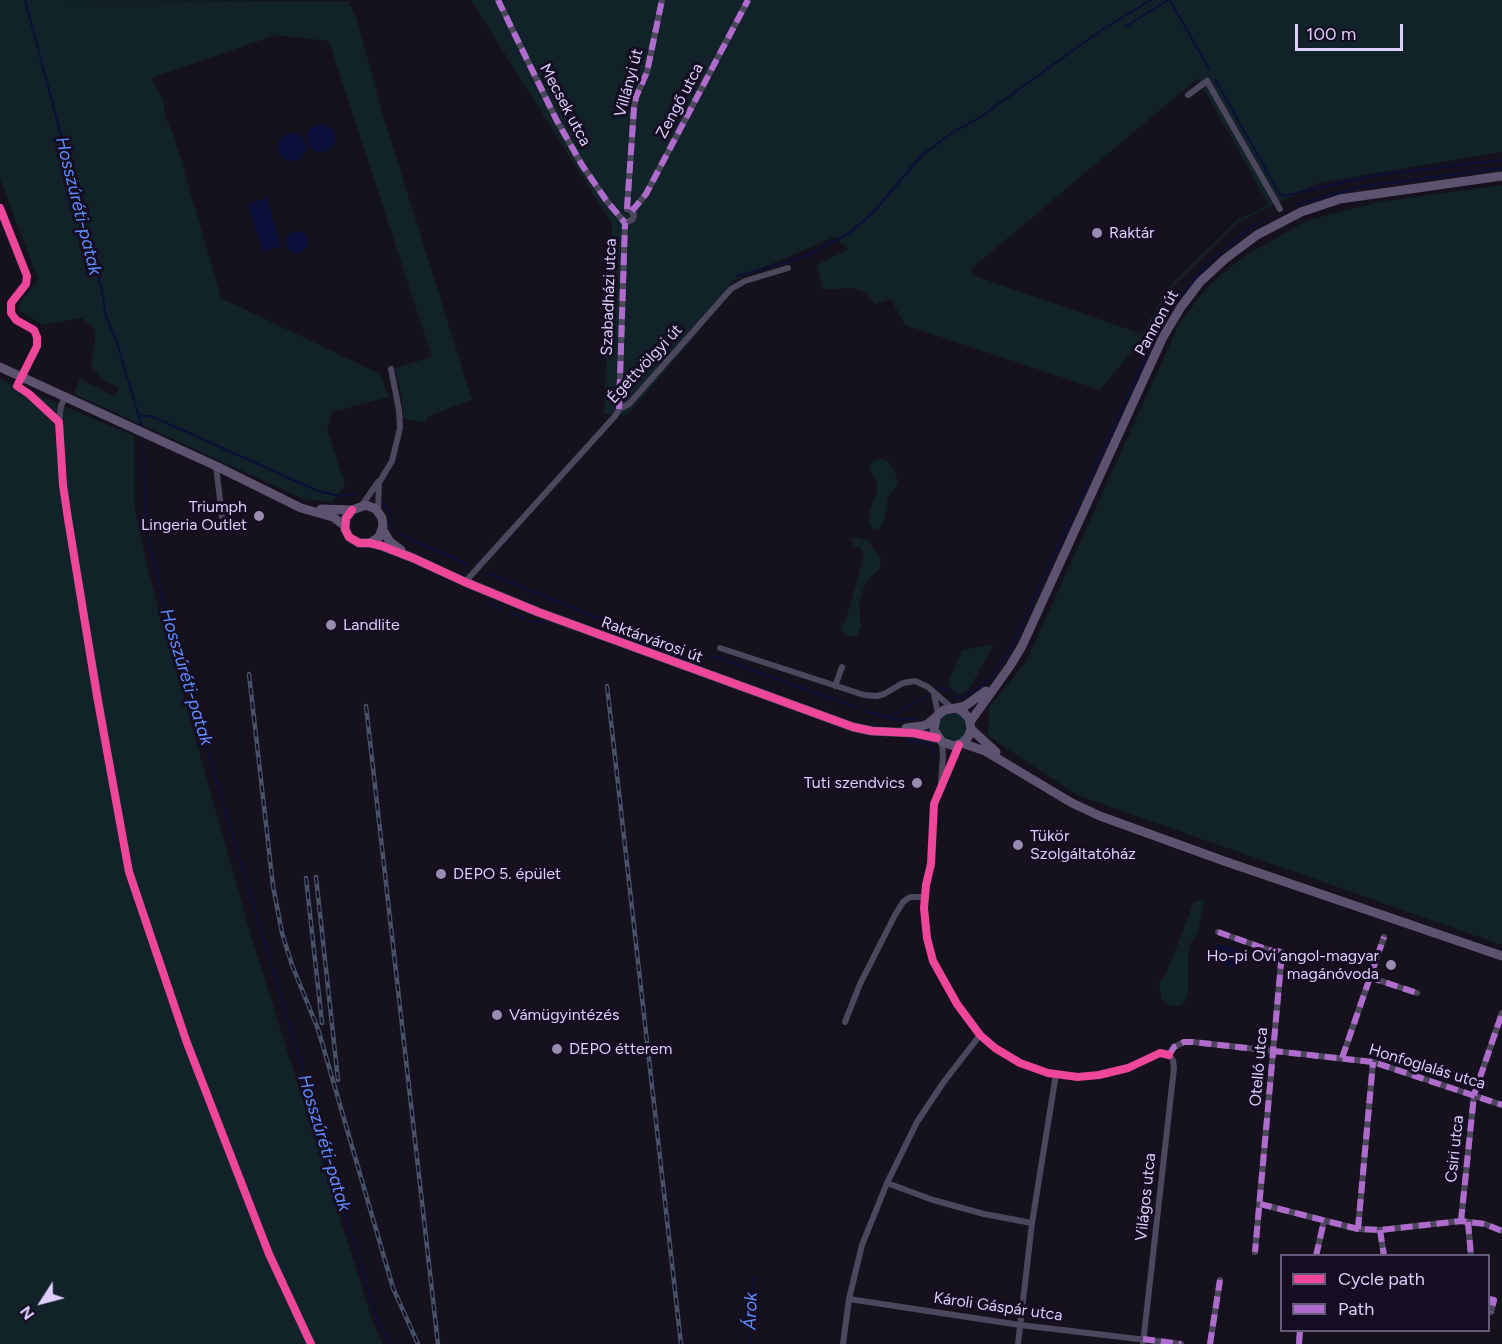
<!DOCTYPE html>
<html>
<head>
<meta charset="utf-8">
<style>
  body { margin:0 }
  #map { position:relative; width:1502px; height:1344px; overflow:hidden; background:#16121d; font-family:Figtree,sans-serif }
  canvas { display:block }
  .legend { position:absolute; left:1280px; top:1254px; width:210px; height:78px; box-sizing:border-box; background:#150d21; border:2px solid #665a7a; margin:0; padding:8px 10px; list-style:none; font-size:18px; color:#dfceff }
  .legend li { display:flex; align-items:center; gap:12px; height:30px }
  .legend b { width:30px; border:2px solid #665a7a }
  .north { position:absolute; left:12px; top:1272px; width:60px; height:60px; -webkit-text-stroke:4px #150d21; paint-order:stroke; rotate:234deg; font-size:16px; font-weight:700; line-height:24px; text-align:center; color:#dfceff }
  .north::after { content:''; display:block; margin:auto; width:21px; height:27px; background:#dfceff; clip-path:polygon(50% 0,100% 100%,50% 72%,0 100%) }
  .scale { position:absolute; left:1295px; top:24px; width:108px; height:27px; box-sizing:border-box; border:3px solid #dfceff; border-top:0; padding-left:8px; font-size:18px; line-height:21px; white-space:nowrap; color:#dfceff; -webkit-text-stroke:4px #150d21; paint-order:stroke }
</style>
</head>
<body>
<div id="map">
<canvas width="1502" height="1344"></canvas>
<ul class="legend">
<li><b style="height:8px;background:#ed469a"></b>Cycle path</li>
<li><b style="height:8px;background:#b06ccc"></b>Path</li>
</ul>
<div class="north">N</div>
<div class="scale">100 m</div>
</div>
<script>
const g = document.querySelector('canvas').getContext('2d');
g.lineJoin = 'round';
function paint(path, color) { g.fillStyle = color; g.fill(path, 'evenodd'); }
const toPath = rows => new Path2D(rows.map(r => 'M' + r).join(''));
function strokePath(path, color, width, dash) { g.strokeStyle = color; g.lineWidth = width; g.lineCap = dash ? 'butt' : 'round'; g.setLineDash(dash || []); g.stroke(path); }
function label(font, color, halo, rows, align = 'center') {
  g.font = font + ' Figtree,sans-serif'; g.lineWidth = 6; g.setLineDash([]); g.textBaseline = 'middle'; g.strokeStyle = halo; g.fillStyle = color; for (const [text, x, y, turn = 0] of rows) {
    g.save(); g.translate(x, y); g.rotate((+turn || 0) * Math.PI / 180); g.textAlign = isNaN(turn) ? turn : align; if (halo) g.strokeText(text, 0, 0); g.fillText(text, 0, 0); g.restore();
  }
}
paint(toPath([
  [0,0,349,1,357,20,382,112,472,400,429,416,425,423,403,418,402,397,395,368,432,357,329,41,276,35,151,78,164,101,165,117,174,136,221,298,380,374,389,397,332,412,327,430,345,485,332,502,304,499,74,394,80,379,115,396,119,388,101,379,91,365,96,331,82,318,43,325,20,311,18,306,38,279,0,179],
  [471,0,1502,0,1502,152,1318,183,1237,223,1170,289,1144,337,1100,390,905,325,891,299,875,304,867,293,851,288,823,290,817,265,848,249,834,237,732,281,696,335,627,415,604,414,612,224],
  [1198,78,1269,205,1236,221,1168,288,1142,334,972,275,972,268],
  [1502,185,1502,945,1077,795,988,736,989,707,1026,662,1179,324,1208,286,1243,257,1306,221,1378,202],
  [0,379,134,436,134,504,147,567,251,936,373,1323,383,1344,0,1344],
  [881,459,888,461,894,470,898,481,897,486,887,498,885,518,879,530,874,530,869,524,870,511,877,492,877,483,869,467,874,460],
  [851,537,855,537,868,541,881,558,880,568,867,581,863,590,859,603,861,627,857,635,849,637,840,630,847,616,864,554,860,547,853,546],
  [994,644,968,691,960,694,953,691,948,684,962,650],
  '939 727a14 14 0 1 1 28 0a14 14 0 1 1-28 0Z',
  [1200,900,1204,900,1198,933,1191,942,1188,955,1188,994,1185,1002,1180,1006,1170,1006,1162,1000,1159,983,1166,974,1194,902]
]), '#112229');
paint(toPath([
  '307 138a14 14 0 1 1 28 0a14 14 0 1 1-28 0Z',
  '278 147a14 14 0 1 1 28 0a14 14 0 1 1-28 0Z',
  [267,198,281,246,263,252,248,204],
  '286 242a11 11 0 1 1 22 0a11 11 0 1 1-22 0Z',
  [1217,944,1240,951,1235,968,1212,960]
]), '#0b103b');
strokePath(toPath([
  [25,0,102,290,106,317,116,339,142,428],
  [1170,0,1209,69],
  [1125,27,1168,0],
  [1215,79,1279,193,1283,196,1376,175,1502,160],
  [1296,205,1360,187,1502,168],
  [737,276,804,257,846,235,871,215,921,156,953,132,979,118,1100,31,1151,0],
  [140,416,151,416,318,491,339,496,354,494],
  [143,436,146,529,163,601,333,1172,378,1322,390,1344],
  [383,502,390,515,392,530],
  [399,534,467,564],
  [487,573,638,634,637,642,659,650],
  [490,603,501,609],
  [511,613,524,618],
  [530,621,543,622],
  [672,655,684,659,691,659],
  [713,656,855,707],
  [954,696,961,698,979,688,993,675,1011,648,1156,335,1174,304,1210,261,1250,228,1266,219],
  [863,710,888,718,927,696,938,687,946,690],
  [890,718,897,720,917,719],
  [907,740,927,744,932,748,934,755],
  [750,1344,753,1278]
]), '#0b103b', 2);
strokePath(toPath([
  [498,0,556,119,582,165,606,200,625,223],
  [1188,95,1207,81,1280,209],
  [0,208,27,276,26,284,11,303,10,310,16,320,34,330],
  [627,209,634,108,636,97,647,72,662,0],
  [632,211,646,194,748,0],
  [625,223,633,219,634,215,630,209],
  [65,397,61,406,59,422,63,485,126,859,187,1043,269,1254,311,1344],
  [619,409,629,404,731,289,745,281,788,268],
  [216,466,223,525],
  [380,481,392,461,400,428,399,410,391,369],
  [362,505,378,482],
  [378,511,379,482],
  [465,582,616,415,619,409,625,223],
  [720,648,864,695,877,696,884,694,903,683,915,681,928,687,952,708],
  [835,686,842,667],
  [934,694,938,714],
  [959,745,934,804,931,864,926,885,924,908,927,938,933,961,957,1004,980,1035,995,1048,1020,1063,1048,1073,1078,1077,1099,1075,1128,1068,1160,1053,1169,1055],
  [941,783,943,756,942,742],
  [1218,932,1269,950,1282,952,1255,1252],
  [1369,977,1417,993],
  [845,1022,860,984,895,915,903,902,910,897,924,897],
  [1169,1055,1174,1047,1184,1042,1193,1042,1373,1062,1502,1105],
  [1342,1058,1384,937],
  [887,1183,933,1200,984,1214,1032,1223],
  [1260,1204,1358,1229,1380,1230,1461,1221,1485,1224,1502,1231],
  [1461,1221,1474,1095,1502,1013],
  [1468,1222,1471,1256],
  [1358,1229,1373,1062],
  [1380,1230,1384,1256],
  [1316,1256,1324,1221],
  [849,1299,1020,1325,1181,1344],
  [1488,1299,1494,1300,1491,1312],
  [843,1344,849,1299,862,1245,887,1183,917,1122,943,1083,980,1035],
  [1018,1344,1032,1223,1056,1074],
  [1143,1344,1174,1068,1173,1060,1169,1055],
  [1210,1344,1220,1280],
  [1299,1344,1300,1330]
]), '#4d475e', 6);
strokePath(toPath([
  [0,367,216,466,301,508,333,517,345,526],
  [321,509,352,510,366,505,376,509,382,518,383,526,379,537,370,543],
  [352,510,346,518,345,529,349,537,359,543,370,543,382,546,413,558,465,582,538,612,853,727,872,731,914,733,937,738],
  [383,530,390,542,401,550],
  [956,708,965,706,986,691],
  [970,722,1010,666,1022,646,1163,337,1181,307,1200,282,1225,259,1257,235,1301,212,1340,199,1502,176],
  [906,728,922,726,928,724,944,710,956,708,962,711,969,718,971,729,968,737,962,743,954,746,942,742,934,730,936,718],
  [971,729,996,752],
  [962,743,985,751,1072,803,1100,816,1224,861,1502,956]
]), '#5c5371', 9);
const rail = toPath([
  [249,674,273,886,282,933,292,965,318,1029,393,1288,418,1344],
  [607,686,681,1344],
  [366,706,438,1344],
  [316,877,338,1080],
  [306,878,322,1023]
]);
strokePath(rail, '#465268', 4.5);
strokePath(rail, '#150d21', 2, [7]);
strokePath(toPath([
  [498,0,556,119,582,165,606,200,625,223],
  [627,209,634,108,636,97,647,72,662,0],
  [632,211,646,194,748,0],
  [619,409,625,223],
  [1218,932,1269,950,1282,952,1255,1252],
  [1369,977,1417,993],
  [1169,1055,1174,1047,1184,1042,1193,1042,1373,1062,1502,1105],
  [1342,1058,1384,937],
  [1260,1204,1358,1229,1380,1230,1461,1221,1485,1224,1502,1231],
  [1461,1221,1474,1095,1502,1013],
  [1468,1222,1471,1256],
  [1358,1229,1373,1062],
  [1380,1230,1384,1256],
  [1316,1256,1324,1221],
  [1488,1299,1494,1300,1491,1312],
  [1143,1339,1181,1344],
  [1210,1344,1220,1280],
  [1299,1344,1300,1330]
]), '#b06ccc', 6, [12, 6]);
strokePath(toPath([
  [0,208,27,276,26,284,11,303,11,313,16,320,34,330,37,337,37,346,17,386,29,394,59,422,63,485,68,519,97,696,129,872,187,1043,269,1254,311,1344],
  [352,510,346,518,345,529,349,537,359,543,370,543,382,546,413,558,465,582,538,612,853,727,872,731,914,733,937,738],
  [959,745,934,804,931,864,926,885,924,908,927,938,933,961,957,1004,980,1035,995,1048,1020,1063,1048,1073,1078,1077,1099,1075,1128,1068,1160,1053,1169,1055]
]), '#ed469a', 8);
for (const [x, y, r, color] of [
  [1097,233,6,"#998cb0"],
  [259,516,6,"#998cb0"],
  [331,625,6,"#998cb0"],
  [917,783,6,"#998cb0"],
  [1018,845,6,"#998cb0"],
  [441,874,6,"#998cb0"],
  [1391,965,6,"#998cb0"],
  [497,1015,6,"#998cb0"],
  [557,1049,6,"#998cb0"]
]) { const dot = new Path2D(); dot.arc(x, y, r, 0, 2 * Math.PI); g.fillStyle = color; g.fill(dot); strokePath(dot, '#150d21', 2); }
label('16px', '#dfceff', '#150d21', [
  ["Villányi út",629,83,-75],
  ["Zengő utca",680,101,-62],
  ["Mecsek utca",565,105,62],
  ["Szabadházi utca",609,297,-88],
  ["Pannon út",1157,323,-61],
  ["Égettvölgyi út",645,364,-47],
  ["Raktárvárosi út",652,640,20],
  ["Otelló utca",1259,1067,-85],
  ["Honfoglalás utca",1427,1067,17],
  ["Csiri utca",1455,1149,-84],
  ["Világos utca",1146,1197,-84],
  ["Károli Gáspár utca",998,1307,8]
]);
label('16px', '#dfceff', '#150d21', [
  ["Raktár",1109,233],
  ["Triumph",247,507,"right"],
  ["Lingeria Outlet",247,525,"right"],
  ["Landlite",343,625],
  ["Tuti szendvics",905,783,"right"],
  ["Tükör",1030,836],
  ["Szolgáltatóház",1030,854],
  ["DEPO 5. épület",453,874],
  ["Ho-pi Ovi angol-magyar",1379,956,"right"],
  ["magánóvoda",1379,974,"right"],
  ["Vámügyintézés",509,1015],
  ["DEPO étterem",569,1049]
], 'left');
label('italic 18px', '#5d8dfe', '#150d21', [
  ["Hosszúréti-patak",78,206,76],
  ["Hosszúréti-patak",186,677,73],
  ["Hosszúréti-patak",324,1143,73],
  ["Árok",751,1311,-88]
]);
</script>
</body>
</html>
